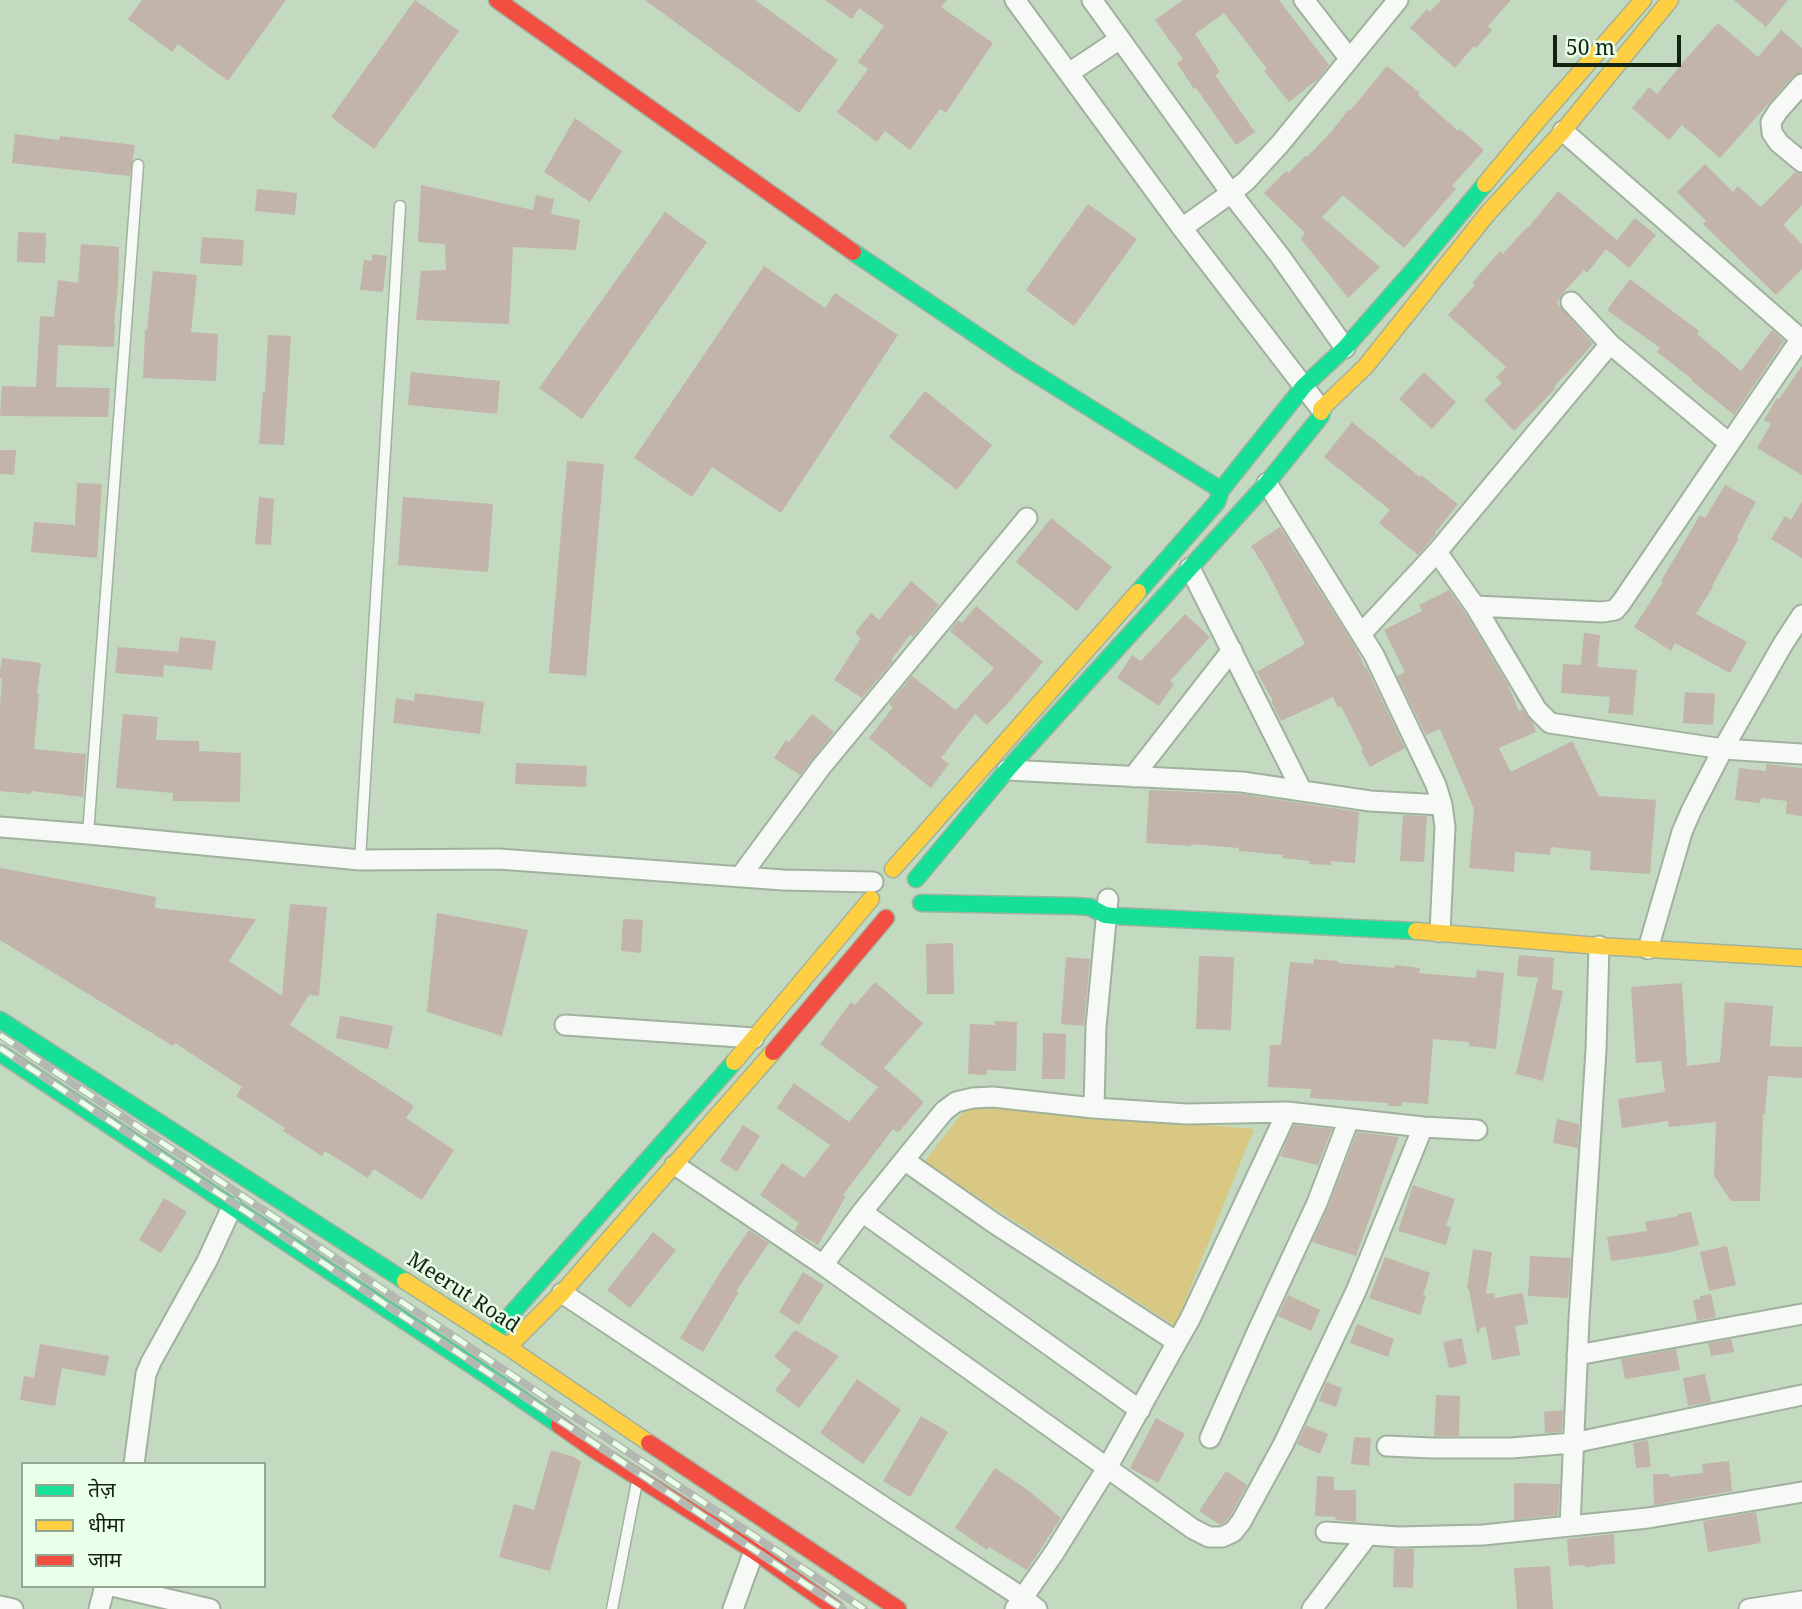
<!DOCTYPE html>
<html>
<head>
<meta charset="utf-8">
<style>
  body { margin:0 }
  #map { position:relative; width:1802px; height:1609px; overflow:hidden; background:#c3dac0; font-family:"Noto Serif","Noto Sans Devanagari",serif }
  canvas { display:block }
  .legend { position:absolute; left:21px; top:1462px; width:245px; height:126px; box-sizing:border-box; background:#eaffe8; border:2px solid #94a792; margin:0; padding:9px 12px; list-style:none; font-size:21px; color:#132312 }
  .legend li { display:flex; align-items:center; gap:14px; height:35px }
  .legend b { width:35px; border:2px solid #94a792 }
  .scale { position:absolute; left:1553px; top:35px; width:128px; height:32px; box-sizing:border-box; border:4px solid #132312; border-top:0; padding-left:9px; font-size:21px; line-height:24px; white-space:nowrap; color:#132312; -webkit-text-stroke:5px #eaffe8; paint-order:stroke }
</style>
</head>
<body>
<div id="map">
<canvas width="1802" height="1609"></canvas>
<ul class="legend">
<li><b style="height:9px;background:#16e098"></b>तेज़</li>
<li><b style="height:9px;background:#ffcf43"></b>धीमा</li>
<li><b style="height:9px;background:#f24e42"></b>जाम</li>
</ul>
<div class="scale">50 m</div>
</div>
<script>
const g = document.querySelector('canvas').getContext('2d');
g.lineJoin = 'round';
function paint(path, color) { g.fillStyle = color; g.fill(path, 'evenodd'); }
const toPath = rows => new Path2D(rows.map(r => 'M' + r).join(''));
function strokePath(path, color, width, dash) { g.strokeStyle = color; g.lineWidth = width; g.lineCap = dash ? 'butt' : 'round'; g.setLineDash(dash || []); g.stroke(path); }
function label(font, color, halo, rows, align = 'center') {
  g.font = font + ' "Noto Serif",serif'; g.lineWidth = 5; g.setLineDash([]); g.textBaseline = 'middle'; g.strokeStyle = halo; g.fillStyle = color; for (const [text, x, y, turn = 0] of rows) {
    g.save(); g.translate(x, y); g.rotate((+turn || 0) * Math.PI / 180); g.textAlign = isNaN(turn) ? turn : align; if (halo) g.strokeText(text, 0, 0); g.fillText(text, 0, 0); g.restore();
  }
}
paint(toPath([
  [967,1107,1055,1112,1254,1129,1175,1326,924,1162]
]), '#d9c784');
paint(toPath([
  [142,0,286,0,228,81,178,44,172,52,128,19],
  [415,0,459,31,374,149,331,117],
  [645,0,755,0,838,60,799,113],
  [825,0,947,0,941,7,993,43,946,113,940,109,910,150,885,131,877,142,837,112,868,69,858,62,884,26,859,8,852,19],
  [1183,0,1279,0,1329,65,1319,78,1289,102,1264,71,1267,69,1224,13,1195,34,1220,72,1215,75,1255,132,1236,145,1196,88,1194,89,1177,63,1183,59,1155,20],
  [1441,0,1511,0,1488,26,1492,30,1476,48,1474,46,1455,68,1410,28,1427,9,1430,12],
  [1734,0,1788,0,1766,27],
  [1718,23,1758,57,1781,30,1802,48,1802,72,1793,76,1720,158,1682,125,1669,140,1632,108,1649,87,1657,94,1684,61],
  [1387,66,1420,93,1418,95,1458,131,1460,129,1484,150,1452,186,1456,189,1404,248,1343,195,1322,217,1380,267,1348,298,1301,239,1305,233,1264,193,1286,171,1289,173,1305,156,1307,157,1332,131,1348,110,1350,111],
  [575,118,622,151,590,202,544,172],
  [15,134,59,140,60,136,135,145,130,176,12,163],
  [1705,164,1733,192,1738,186,1761,207,1795,172,1802,174,1802,205,1783,225,1802,244,1802,269,1776,295,1703,224,1706,221,1677,192],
  [421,185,533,210,536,195,554,199,551,214,580,220,576,250,513,247,509,324,416,320,421,271,446,270,445,244,418,242],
  [257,189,297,193,295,215,255,211],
  [1558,191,1617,240,1635,218,1656,235,1629,268,1606,249,1587,273,1584,270,1562,294,1557,303,1593,344,1554,387,1556,388,1514,431,1484,400,1502,383,1496,377,1506,367,1448,315,1475,285,1472,283,1500,251,1503,254,1527,227,1528,228],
  [1088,204,1137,239,1074,326,1026,290],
  [665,212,707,242,582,419,539,388],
  [18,232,46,233,45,263,17,262],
  [202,237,244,240,242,266,200,263],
  [81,244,119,247,118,287,114,323,115,323,114,347,58,345,56,387,110,388,108,417,0,416,2,386,36,387,40,316,54,317,58,280,78,283],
  [372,254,387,256,383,292,360,290,364,260,372,261],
  [764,266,825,308,835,293,898,335,781,513,712,467,692,497,634,458],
  [153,271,197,275,191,332,218,334,216,381,143,378,145,330,147,330],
  [1630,279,1699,331,1697,334,1741,371,1772,330,1784,341,1734,415,1691,380,1692,379,1657,352,1660,348,1607,310],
  [268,335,291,336,284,445,259,444,263,391,265,392],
  [1802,366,1802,475,1757,448,1771,424,1764,420,1777,398,1779,399],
  [411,372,500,381,497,414,408,405],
  [1424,372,1456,402,1432,429,1399,399],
  [925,391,992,445,957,490,889,437],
  [1352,422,1420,477,1421,475,1458,504,1435,533,1436,534,1418,555,1379,523,1390,510,1324,457],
  [0,450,16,450,14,475,0,474],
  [567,461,604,464,586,676,549,673],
  [77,483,102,484,97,558,31,552,34,522,75,525],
  [1725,485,1756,502,1737,537,1739,538,1712,586,1713,587,1696,614,1747,642,1730,673,1675,643,1671,651,1634,627,1663,582,1661,581,1700,515,1705,518],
  [259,497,274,499,271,545,255,544],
  [403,497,493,504,488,572,398,565],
  [1802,501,1802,558,1771,539,1785,516,1791,520],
  [1051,518,1112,567,1077,611,1016,562],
  [1280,527,1357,650,1365,668,1366,667,1405,748,1370,767,1361,751,1363,750,1341,706,1338,708,1333,697,1281,721,1271,701,1273,701,1257,672,1305,644,1264,566,1251,546],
  [911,581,939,605,913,637,910,635,891,660,893,661,862,698,834,680,861,638,855,633,871,613,879,620],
  [1449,590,1465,613,1508,685,1519,711,1522,709,1533,723,1536,732,1499,748,1511,772,1572,741,1599,796,1656,800,1650,874,1590,870,1591,851,1551,847,1550,855,1515,852,1514,872,1469,868,1474,809,1440,729,1426,735,1397,676,1405,672,1384,630,1422,611,1419,605],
  [976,606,1043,662,1010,701,987,725,975,714,941,758,949,764,931,788,869,738,893,707,889,704,912,676,956,710,994,668,950,631,958,620,962,623],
  [1185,614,1210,637,1170,681,1174,684,1159,706,1117,678,1132,655,1141,661],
  [1584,633,1600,635,1597,667,1637,670,1633,715,1608,713,1610,697,1561,693,1563,664,1581,665],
  [180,637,216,641,212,670,164,665,163,677,115,673,118,647,178,652],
  [2,658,41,663,37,694,39,694,34,749,86,754,83,797,31,791,31,794,0,791,0,708,2,678,0,678,0,671],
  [1685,692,1715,694,1713,725,1683,723],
  [415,693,484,702,480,734,393,723,396,698,414,701],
  [123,714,158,717,156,740,199,741,199,751,241,753,240,802,173,801,173,793,116,788],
  [812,714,834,732,800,775,774,758,786,740,789,742],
  [516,763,587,766,586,787,515,784],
  [1766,764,1802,768,1802,816,1786,814,1787,801,1761,798,1760,803,1735,800,1739,768,1766,771],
  [1149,790,1241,794,1359,812,1355,863,1331,861,1331,865,1309,864,1310,861,1282,858,1283,855,1239,851,1239,848,1191,844,1191,846,1146,843],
  [1403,815,1427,816,1424,862,1400,861],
  [0,868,156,897,155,908,256,919,229,961,282,996,290,904,327,907,319,996,309,995,290,1025,414,1106,406,1118,454,1150,422,1200,374,1169,368,1178,325,1151,322,1156,283,1131,285,1128,236,1096,242,1087,175,1043,173,1046,0,940],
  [437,913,528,930,502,1036,427,1012],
  [623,919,643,920,641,953,621,951],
  [953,943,954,994,927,994,926,944],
  [1519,955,1554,958,1552,989,1563,991,1543,1081,1516,1074,1538,978,1517,976],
  [1199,956,1234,957,1231,1030,1196,1029],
  [1066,957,1090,959,1084,1026,1061,1024],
  [1314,959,1338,961,1338,963,1395,968,1395,965,1420,968,1419,973,1476,978,1477,970,1504,973,1496,1049,1469,1046,1469,1042,1433,1039,1428,1104,1402,1102,1402,1106,1388,1106,1388,1103,1310,1098,1311,1089,1268,1087,1270,1045,1281,1045,1290,962,1313,964],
  [875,982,923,1023,884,1068,924,1102,898,1133,893,1129,843,1195,846,1196,818,1245,794,1231,799,1223,760,1195,782,1163,804,1178,830,1145,777,1108,794,1083,849,1122,878,1087,820,1044,851,1002,855,1005],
  [1682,983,1687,1066,1720,1062,1725,1002,1773,1006,1770,1046,1802,1047,1802,1078,1768,1076,1765,1114,1763,1114,1760,1201,1731,1201,1714,1176,1716,1122,1669,1127,1668,1121,1622,1128,1618,1099,1665,1092,1661,1061,1636,1063,1631,987],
  [340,1016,393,1026,388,1049,336,1038],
  [995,1021,1017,1022,1016,1071,987,1070,987,1075,968,1074,970,1024,995,1025],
  [1043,1033,1066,1034,1065,1079,1042,1079],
  [1557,1119,1579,1124,1578,1148,1553,1143],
  [743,1125,760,1136,737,1172,720,1161],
  [1294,1125,1332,1129,1318,1165,1280,1156],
  [1357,1132,1399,1137,1356,1256,1312,1242,1328,1207],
  [1413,1185,1455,1199,1446,1226,1451,1227,1446,1245,1398,1231],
  [164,1198,187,1212,161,1253,139,1240],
  [1691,1212,1699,1245,1666,1253,1611,1261,1607,1237,1647,1231,1645,1222,1678,1216,1678,1214],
  [749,1230,769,1243,736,1291,739,1292,703,1352,680,1338,721,1271],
  [653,1232,676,1250,630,1308,607,1290],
  [1727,1246,1736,1285,1709,1291,1700,1252],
  [1473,1249,1492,1252,1486,1294,1494,1293,1495,1298,1523,1293,1528,1324,1515,1326,1520,1355,1492,1360,1486,1327,1480,1328,1479,1333,1477,1333,1469,1289,1467,1289],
  [1530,1256,1571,1258,1568,1298,1528,1296],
  [1385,1257,1430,1273,1423,1295,1426,1296,1420,1315,1369,1298],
  [803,1272,824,1285,799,1325,779,1312],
  [1711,1294,1716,1317,1697,1321,1693,1300,1700,1299,1700,1296],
  [1288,1295,1320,1310,1311,1331,1278,1316],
  [1357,1324,1394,1339,1388,1357,1350,1343],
  [795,1330,839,1356,799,1408,775,1390,791,1370,774,1357],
  [1462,1338,1467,1364,1449,1368,1443,1342],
  [1731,1339,1734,1352,1711,1356,1708,1343],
  [40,1344,109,1356,105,1376,62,1368,55,1406,20,1400,24,1376,34,1378],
  [1676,1349,1680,1370,1625,1379,1621,1359],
  [1705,1374,1711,1402,1688,1406,1683,1378],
  [857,1379,901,1410,863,1464,820,1433],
  [1326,1382,1342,1388,1336,1407,1319,1401],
  [1436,1395,1460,1396,1459,1436,1434,1436],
  [1563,1410,1562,1432,1545,1433,1544,1412],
  [921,1416,948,1432,910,1497,883,1481],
  [1156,1418,1185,1434,1158,1483,1130,1468],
  [1306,1425,1328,1434,1320,1454,1297,1444],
  [1354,1437,1371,1438,1369,1466,1351,1464],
  [1648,1440,1651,1467,1636,1468,1633,1443],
  [551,1450,574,1457,581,1462,550,1571,499,1557,514,1504,534,1510],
  [1729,1461,1732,1491,1654,1505,1653,1474,1669,1474,1669,1477,1703,1473,1702,1464],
  [995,1468,1028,1490,1061,1518,1027,1570,989,1547,987,1550,955,1528],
  [1226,1471,1247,1485,1231,1515,1225,1522,1220,1525,1199,1511],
  [1317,1476,1334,1477,1334,1490,1356,1490,1356,1522,1335,1520,1336,1517,1315,1516],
  [1514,1483,1560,1484,1558,1515,1514,1520],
  [1756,1512,1761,1543,1708,1552,1703,1521],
  [1614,1534,1615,1564,1598,1565,1598,1566,1585,1567,1585,1565,1569,1566,1567,1539],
  [1394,1549,1414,1549,1413,1588,1393,1587],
  [1550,1566,1553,1609,1517,1609,1514,1568]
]), '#c2b4a8');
const lane = toPath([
  [88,834,138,165],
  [360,860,400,206],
  [612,1609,637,1482]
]);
const street = toPath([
  [1015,0,1182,228,1321,409],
  [1092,0,1231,193,1280,256,1345,348],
  [1304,0,1349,58],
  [1069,73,1120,39],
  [1802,84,1778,111,1771,122,1772,133,1779,143,1802,162],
  [1563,131,1802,340],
  [1182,228,1231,193,1246,181,1280,144,1398,0],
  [1571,302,1610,344,1729,443],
  [1267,483,1374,655,1436,785,1442,805,1445,827,1440,932],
  [1437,552,1475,606,1537,710,1550,723,1723,749,1802,754],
  [1190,568,1302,791],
  [1475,606,1602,612,1615,610,1621,603,1802,337],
  [1361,634,1437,552,1610,344],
  [1007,770,1242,782,1370,801,1442,805],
  [1133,777,1232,650],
  [0,827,88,834,360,860,499,859,783,880,873,882],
  [740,877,821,767,1027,518],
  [1648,949,1682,832,1692,809,1723,749,1783,644,1802,615],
  [565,1025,754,1038],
  [1094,1108,1096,1027,1108,899],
  [904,1160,994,1223,1177,1342],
  [675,1165,823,1265,1193,1529,1209,1537,1222,1537,1233,1532,1241,1522,1283,1445,1356,1291,1423,1127],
  [862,1212,1140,1410],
  [823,1265,862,1212,944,1111,956,1102,973,1098,993,1097,1094,1108,1187,1114,1287,1112,1423,1127,1477,1130],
  [562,1293,896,1515,1023,1598,1037,1609],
  [1577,1355,1802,1314],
  [1210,1438,1258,1330,1317,1203,1349,1119],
  [1387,1446,1432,1448,1511,1448,1573,1443,1802,1395],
  [134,1464,146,1374,151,1362,207,1261,232,1207],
  [1570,1526,1579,1319,1596,1050,1599,946],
  [1326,1532,1399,1537,1483,1535,1648,1518,1802,1492],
  [112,1586,210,1609],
  [0,1606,13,1609],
  [99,1609,105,1586],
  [733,1609,754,1551],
  [1015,1609,1054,1553,1107,1468,1177,1342,1190,1319,1287,1112],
  [1312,1609,1368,1535],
  [1749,1609,1802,1601]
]);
const fast = toPath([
  [853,252,1021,365,1221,490],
  [1138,592,1217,502,1221,490,1304,386,1345,348,1417,266,1485,184],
  [916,879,1007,770,1267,483,1321,416,1321,412],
  [921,903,1074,906,1090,907,1105,915,1115,916,1416,931],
  [0,1020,405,1281],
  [0,1053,485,1374,559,1425],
  [491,1337,734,1062]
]);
const slow = toPath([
  [1485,184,1534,125,1643,0],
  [1321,412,1321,409,1365,367,1488,213,1563,131,1670,0],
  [893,869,1138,592],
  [1416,931,1599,946,1802,958],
  [734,1062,871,899],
  [405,1281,508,1347,649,1443],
  [508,1347,562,1293,773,1052]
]);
const jam = toPath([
  [497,0,853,252],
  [773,1052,886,918],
  [559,1425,593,1449,754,1551,836,1609],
  [649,1443,898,1609]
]);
strokePath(lane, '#a0b29e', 13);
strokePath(street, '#a0b29e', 23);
strokePath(fast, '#a0b29e', 19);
strokePath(slow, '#a0b29e', 19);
strokePath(jam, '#a0b29e', 19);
strokePath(lane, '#f6f9f6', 10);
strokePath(street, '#f6f9f6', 19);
strokePath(fast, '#16e098', 16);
strokePath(slow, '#ffcf43', 16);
strokePath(jam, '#f24e42', 16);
const rail = toPath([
  [0,1035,864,1609],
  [0,1048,843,1609]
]);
strokePath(rail, '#b3b9b2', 8);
strokePath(rail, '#eaffe8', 5, [16]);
label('21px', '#132312', '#eaffe8', [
  ["Meerut Road",463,1293,33]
]);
</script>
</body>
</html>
